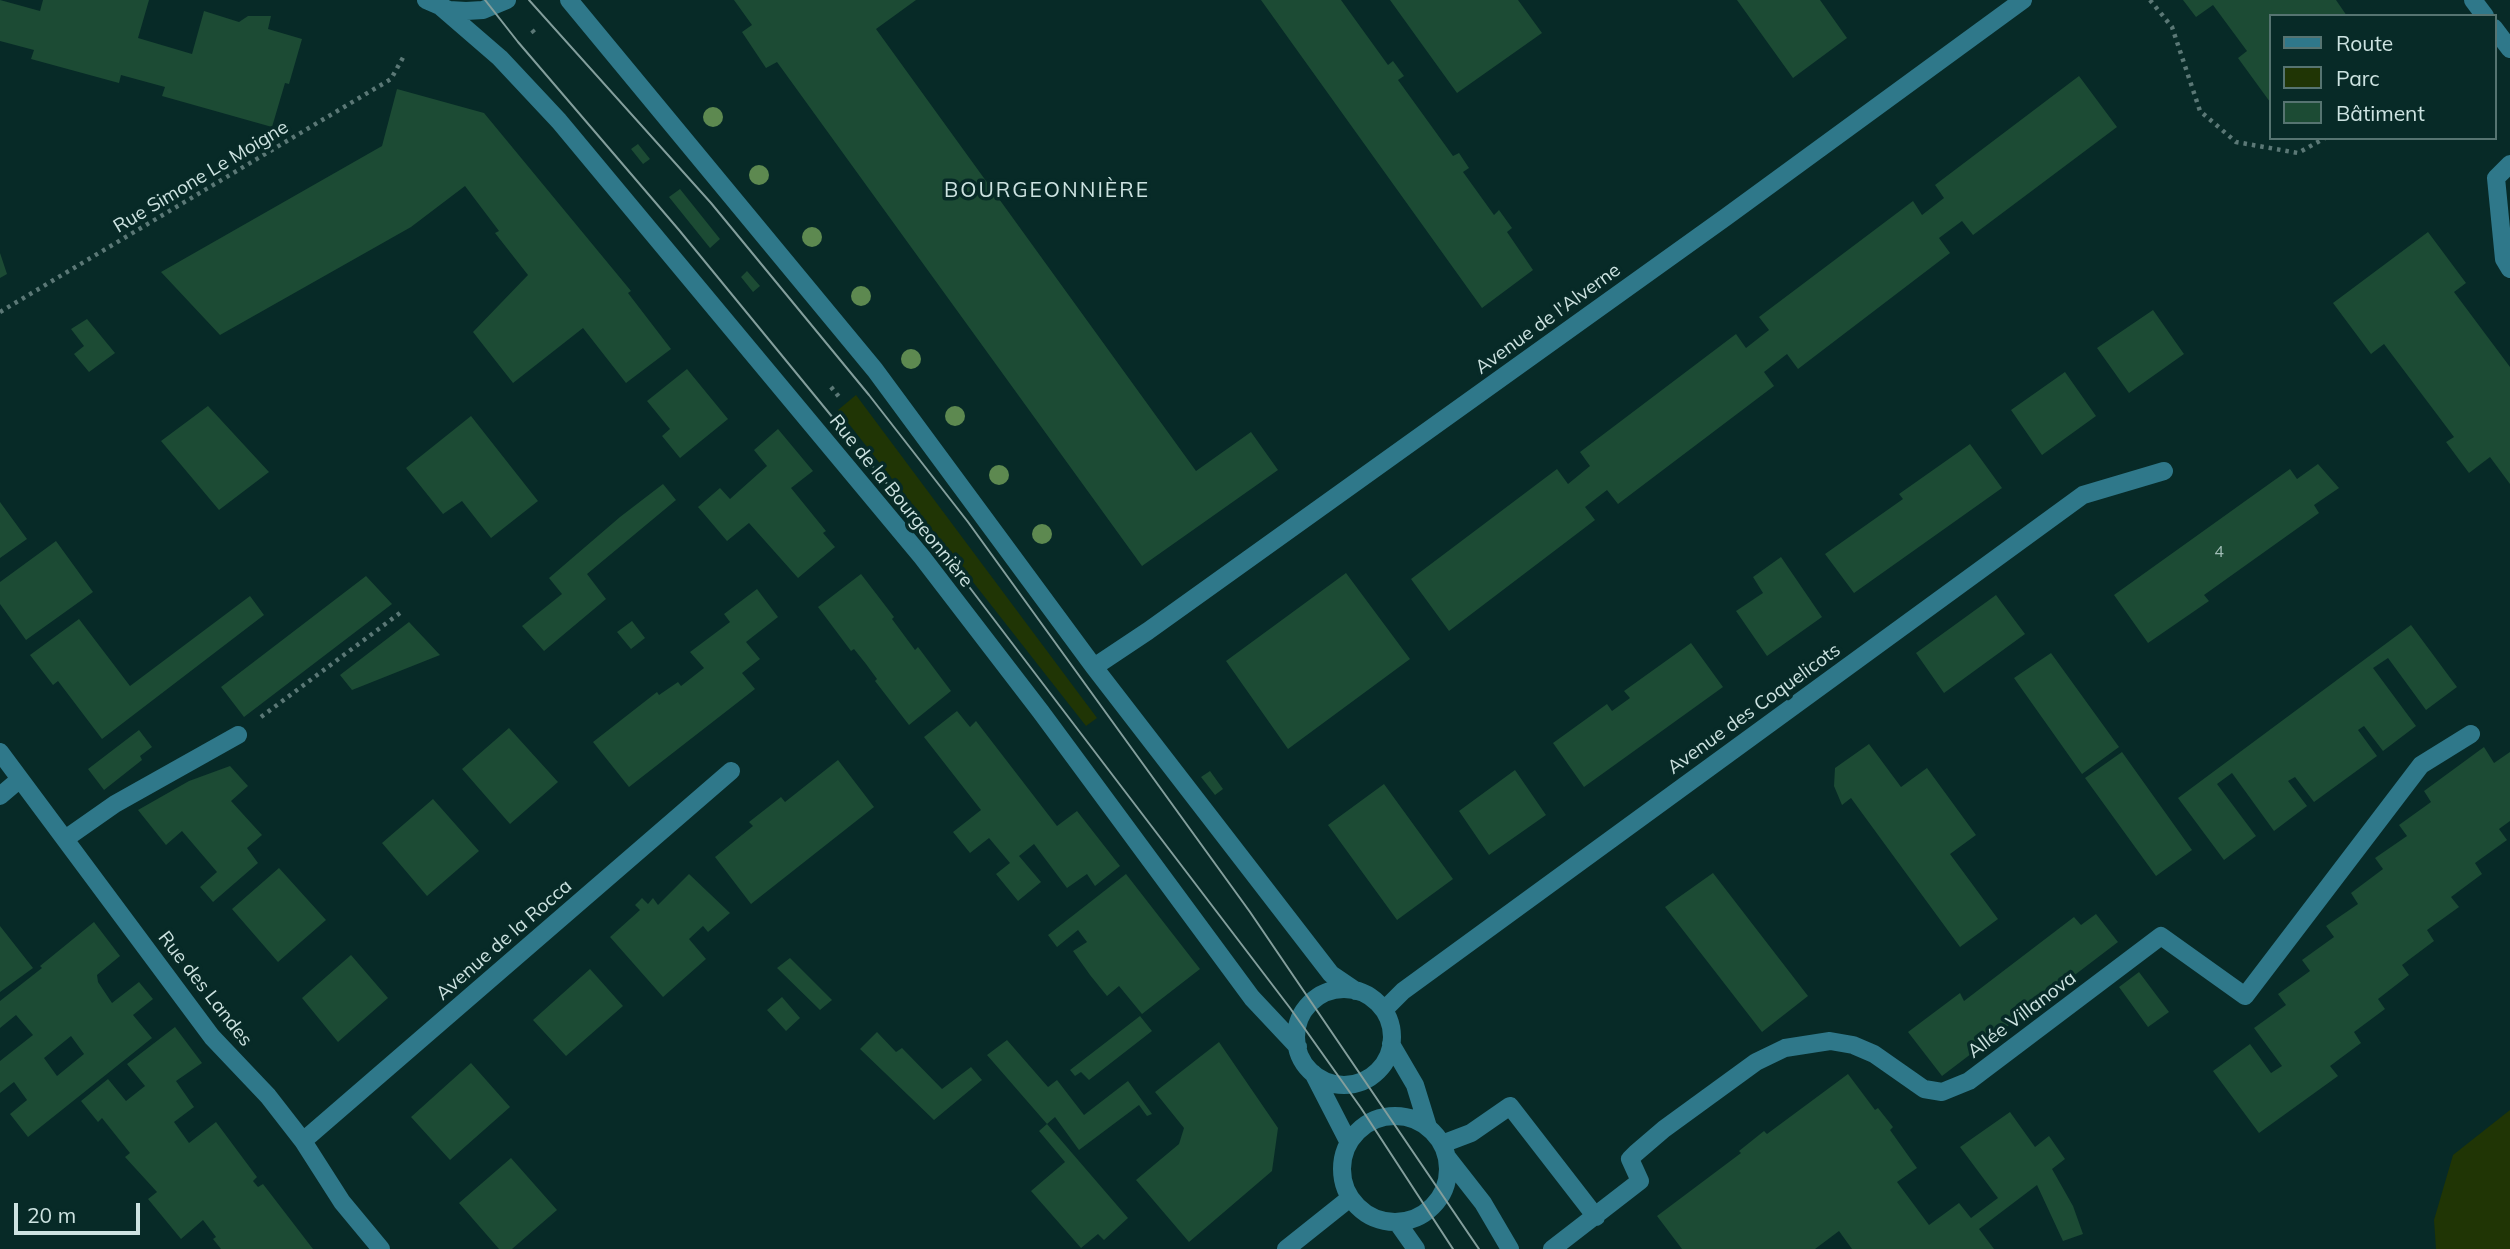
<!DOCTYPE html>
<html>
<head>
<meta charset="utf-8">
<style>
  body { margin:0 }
  #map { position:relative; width:2510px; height:1249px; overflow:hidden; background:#072a27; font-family:Mulish,sans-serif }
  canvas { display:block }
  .legend { position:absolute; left:2269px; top:14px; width:228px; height:126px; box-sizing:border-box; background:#072a27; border:2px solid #567471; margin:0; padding:9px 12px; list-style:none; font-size:21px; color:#cde3e1 }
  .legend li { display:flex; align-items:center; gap:14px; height:35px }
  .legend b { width:35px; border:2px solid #567471 }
  .scale { position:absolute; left:14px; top:1203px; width:126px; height:32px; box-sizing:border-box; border:4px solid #cde3e1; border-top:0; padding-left:9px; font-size:21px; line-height:24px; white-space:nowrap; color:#cde3e1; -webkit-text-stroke:5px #072a27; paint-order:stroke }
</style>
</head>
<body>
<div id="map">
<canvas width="2510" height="1249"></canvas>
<ul class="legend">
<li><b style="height:9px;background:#2f788a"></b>Route</li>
<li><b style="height:19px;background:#203505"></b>Parc</li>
<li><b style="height:19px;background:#1c4b34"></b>Bâtiment</li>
</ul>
<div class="scale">20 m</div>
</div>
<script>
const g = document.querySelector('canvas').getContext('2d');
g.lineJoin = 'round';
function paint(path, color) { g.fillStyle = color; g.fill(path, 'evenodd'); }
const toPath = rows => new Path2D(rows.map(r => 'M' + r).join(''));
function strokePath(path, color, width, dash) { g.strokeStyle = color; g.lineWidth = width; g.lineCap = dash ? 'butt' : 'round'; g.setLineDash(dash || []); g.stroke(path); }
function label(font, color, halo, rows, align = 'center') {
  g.font = font + ' Mulish,sans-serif'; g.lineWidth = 7; g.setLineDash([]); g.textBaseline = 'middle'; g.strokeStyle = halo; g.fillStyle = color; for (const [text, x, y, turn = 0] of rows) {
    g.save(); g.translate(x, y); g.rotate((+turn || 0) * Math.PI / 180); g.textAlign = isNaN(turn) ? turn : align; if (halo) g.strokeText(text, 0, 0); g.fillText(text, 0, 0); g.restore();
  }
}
paint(toPath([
  [856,395,1097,718,1086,726,838,410],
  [2510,1110,2510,1249,2436,1249,2434,1220,2453,1155]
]), '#203505');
paint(toPath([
  [0,0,40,11,43,0,149,0,138,38,192,54,204,11,239,22,248,16,271,16,268,29,302,39,289,84,285,83,272,127,162,96,165,87,121,75,119,83,31,59,34,50,0,41],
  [734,0,916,0,876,29,1196,471,1251,432,1278,470,1142,566,777,62,766,68,742,32,752,25],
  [1261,0,1341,0,1388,65,1393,61,1404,76,1398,80,1453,156,1459,153,1469,168,1463,172,1494,215,1499,210,1512,228,1507,232,1533,270,1482,308],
  [1390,0,1518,0,1542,33,1457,93],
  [1737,0,1820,0,1847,38,1793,78],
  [2183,0,2336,0,2347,16,2270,16,2270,102,2238,58,2247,51,2213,5,2196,17],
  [2079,76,2117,127,1973,235,1962,221,1939,238,1950,253,1798,369,1787,354,1764,372,1774,386,1618,504,1607,490,1585,507,1595,520,1449,631,1411,579,1557,469,1568,484,1590,466,1580,452,1736,334,1746,348,1769,330,1759,317,1913,201,1922,215,1944,198,1935,185],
  [397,89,484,113,631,291,628,293,671,349,626,383,583,328,513,383,473,332,528,275,495,233,499,231,465,186,411,227,220,335,161,272,382,146],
  [638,144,650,159,643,164,631,149],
  [680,189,720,239,710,248,669,197],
  [2428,232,2466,283,2454,292,2510,367,2510,484,2490,457,2469,473,2446,442,2454,437,2384,344,2371,354,2333,303],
  [0,253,7,274,0,278],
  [747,271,760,286,753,292,741,277],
  [2153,310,2184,354,2129,393,2097,348],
  [87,319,115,353,89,372,74,354,84,346,71,329],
  [687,369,728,419,680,458,662,436,670,429,647,401],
  [2065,372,2096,416,2042,455,2011,410],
  [208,406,269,472,219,510,161,441],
  [471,416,538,501,491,538,462,501,443,514,406,468],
  [778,429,813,471,791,488,826,531,823,533,835,547,798,578,749,523,727,541,698,507,720,488,730,499,767,466,754,450],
  [1970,444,2002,488,1854,593,1825,554,1903,499,1899,494],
  [2318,464,2339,488,2314,505,2319,513,2204,595,2209,601,2148,643,2114,595,2290,469,2297,479],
  [663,484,676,500,587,574,606,599,544,651,522,626,562,594,549,578,620,517],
  [0,502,27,539,0,558],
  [56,541,93,592,26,640,0,604,0,582],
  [1781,557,1822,617,1767,656,1736,611,1763,593,1753,577],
  [1346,573,1410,659,1288,749,1226,661],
  [861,574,894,617,892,619,915,650,918,647,951,691,909,725,875,681,877,679,866,664,854,649,851,651,818,607],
  [366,576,392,604,244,717,221,687],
  [757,589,778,617,746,642,760,659,742,673,755,689,629,787,593,742,657,692,659,695,678,682,681,686,704,668,690,652,730,622,724,614],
  [1996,595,2025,634,1944,693,1916,653],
  [250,596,264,615,102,739,58,681,53,685,30,655,79,619,130,686],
  [632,621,645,638,631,649,617,632],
  [409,622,440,655,352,690,340,675],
  [2411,625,2457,687,2426,710,2388,658,2373,668,2416,726,2383,751,2364,726,2358,730,2377,756,2314,802,2295,777,2288,781,2307,806,2274,831,2232,773,2217,784,2256,836,2224,860,2178,798],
  [1691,643,1723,687,1584,787,1553,743,1607,704,1612,711,1630,698,1624,691],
  [2051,653,2119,747,2082,774,2014,678],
  [957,711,970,727,976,721,1057,826,1077,811,1120,866,1095,886,1087,874,1067,888,1034,844,1019,856,1041,882,1018,901,996,874,1010,863,989,838,970,853,953,832,981,810,924,737],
  [509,728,558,782,510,824,462,769],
  [139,730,152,747,140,756,142,760,104,790,88,769],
  [1869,744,1901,787,1927,768,1976,835,1950,854,1998,919,1960,947,1851,798,1842,805,1834,786,1835,768],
  [2484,747,2494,763,2510,752,2510,821,2499,829,2507,840,2475,863,2482,874,2451,897,2459,907,2427,930,2434,941,2402,965,2409,975,2378,999,2385,1009,2354,1032,2361,1043,2330,1066,2338,1076,2259,1133,2213,1071,2250,1044,2271,1073,2282,1066,2254,1028,2286,1005,2278,994,2310,971,2302,960,2334,937,2326,926,2358,904,2351,893,2383,869,2375,858,2407,836,2399,825,2431,802,2424,791],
  [2122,752,2192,850,2156,876,2085,778],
  [838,760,874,807,751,904,715,857,753,826,749,822,781,797,785,802],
  [230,766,248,786,231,801,262,835,247,848,258,863,213,902,200,887,217,872,182,831,166,845,138,810,189,781],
  [1515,770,1546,815,1489,855,1459,811],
  [1210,771,1223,789,1215,795,1201,777],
  [1384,784,1453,879,1397,920,1328,825],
  [433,799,479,851,427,896,382,843],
  [279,868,326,920,278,962,232,909],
  [1713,873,1808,996,1762,1032,1665,907],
  [689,874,730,913,708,932,703,926,689,939,706,959,663,997,610,937,640,910,635,905,642,898,648,904,653,898,658,905],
  [1126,874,1200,969,1142,1014,1119,986,1107,996,1090,975,1073,951,1087,942,1078,930,1057,947,1048,935],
  [2096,914,2118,942,1942,1076,1908,1032,1960,993,1964,1001,2074,917,2081,925],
  [94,922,120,956,97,975,98,982,112,1003,139,982,153,999,133,1015,152,1038,28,1137,10,1114,27,1100,14,1082,0,1093,0,1061,33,1035,16,1015,0,1028,0,1001,42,968,40,966],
  [71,1036,84,1054,57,1076,44,1058],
  [0,926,33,968,0,992],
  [351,955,388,998,338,1042,302,998],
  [790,958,832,1000,820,1010,777,968],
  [590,969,623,1006,566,1056,533,1020],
  [2139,972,2169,1012,2148,1027,2119,987],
  [782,997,800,1018,786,1031,767,1010],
  [1140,1016,1152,1031,1089,1080,1081,1072,1075,1076,1070,1070],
  [175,1027,202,1063,176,1081,194,1107,174,1122,189,1143,216,1122,257,1177,253,1181,258,1187,263,1184,313,1249,221,1249,213,1239,216,1237,203,1220,181,1239,148,1199,157,1192,125,1157,130,1153,102,1118,98,1122,81,1101,108,1079,126,1101,145,1086,127,1064],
  [877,1032,896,1052,902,1048,942,1089,971,1067,982,1080,934,1120,860,1049],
  [1007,1040,1048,1087,1057,1080,1084,1115,1128,1081,1152,1114,1147,1116,1139,1105,1079,1150,1055,1117,1047,1124,987,1055],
  [1219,1042,1278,1128,1272,1171,1189,1242,1136,1180,1179,1144,1184,1128,1155,1092],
  [471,1063,510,1107,450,1160,411,1117],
  [1848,1074,1875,1110,1878,1108,1893,1127,1890,1130,1917,1168,1897,1182,1929,1225,1959,1203,1971,1218,1998,1198,1960,1147,2010,1112,2035,1147,2049,1136,2065,1159,2052,1169,2073,1206,2083,1234,2063,1241,2037,1185,1979,1229,1994,1249,1852,1249,1839,1231,1815,1249,1682,1249,1657,1216,1741,1153,1739,1151,1764,1131,1767,1134],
  [1047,1124,1128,1218,1104,1240,1098,1234,1081,1248,1031,1191,1065,1162,1039,1131],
  [511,1158,557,1210,512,1249,499,1249,459,1203]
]), '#1c4b34');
strokePath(toPath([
  [2150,0,2172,27,2200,111,2236,142,2298,153,2325,138],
  [532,30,537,36],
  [0,312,391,79,405,54],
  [831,387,840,398],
  [261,717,400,613]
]), '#5b7876', 4.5, [3.5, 5]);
strokePath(toPath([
  [426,0,449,10,466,11,483,10,507,0],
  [569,0,875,370,1094,667,1331,974,1356,991],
  [2473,0,2485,16],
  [441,7,500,58,559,121,922,557,1041,712,1252,998,1298,1047],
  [2494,28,2510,49],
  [2510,164,2496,178,2504,259,2510,269],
  [1094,667,1148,631,1726,217,2023,0],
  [0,752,212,1037,268,1096,303,1141,342,1202,381,1249],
  [0,796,20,779],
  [65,839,115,804,238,735],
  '1296 1037a48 48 0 1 1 96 0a48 48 0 1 1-96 0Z',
  [1384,1010,1403,991,2083,495,2164,471],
  [1391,1044,1415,1085,1428,1127],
  [1313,1073,1349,1143],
  '1342 1169a53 53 0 1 1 106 0a53 53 0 1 1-106 0Z',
  [303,1141,731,771],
  [1442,1144,1471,1133,1510,1106,1596,1217],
  [1447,1157,1483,1203,1510,1249],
  [1397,1222,1416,1249],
  [1286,1249,1350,1198],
  [1552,1249,1640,1181,1630,1159,1636,1153,1664,1129,1756,1062,1785,1048,1830,1041,1853,1045,1874,1054,1924,1089,1942,1092,1969,1081,2161,936,2245,996,2421,765,2471,734]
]), '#2f788a', 18);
strokePath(toPath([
  [485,0,518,42,679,230,938,546,1290,1008,1361,1108,1453,1249],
  [529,0,711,203,869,395,968,522,1250,912,1479,1249]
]), '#839e9c', 2);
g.fillStyle = '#5d8950';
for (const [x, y] of [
  [713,117],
  [759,175],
  [812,237],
  [861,296],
  [911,359],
  [955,416],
  [999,475],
  [1042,534]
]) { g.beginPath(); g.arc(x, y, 10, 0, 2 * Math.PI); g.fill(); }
label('16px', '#a1bdb6', null, [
  ["4",2219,552]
]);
label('19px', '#cde3e1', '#072a27', [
  ["Rue Simone Le Moigne",201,177,-31],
  ["Avenue de l'Alverne",1548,319,-36],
  ["Rue de la Bourgeonnière",901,501,51],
  ["Avenue des Coquelicots",1754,709,-36],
  ["Avenue de la Rocca",504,940,-41],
  ["Rue des Landes",205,989,52],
  ["Allée Villanova",2022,1015,-37]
]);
g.letterSpacing = '2px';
label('21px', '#cde3e1', '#072a27', [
  ["BOURGEONNIÈRE",1047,191]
]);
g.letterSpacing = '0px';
</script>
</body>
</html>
